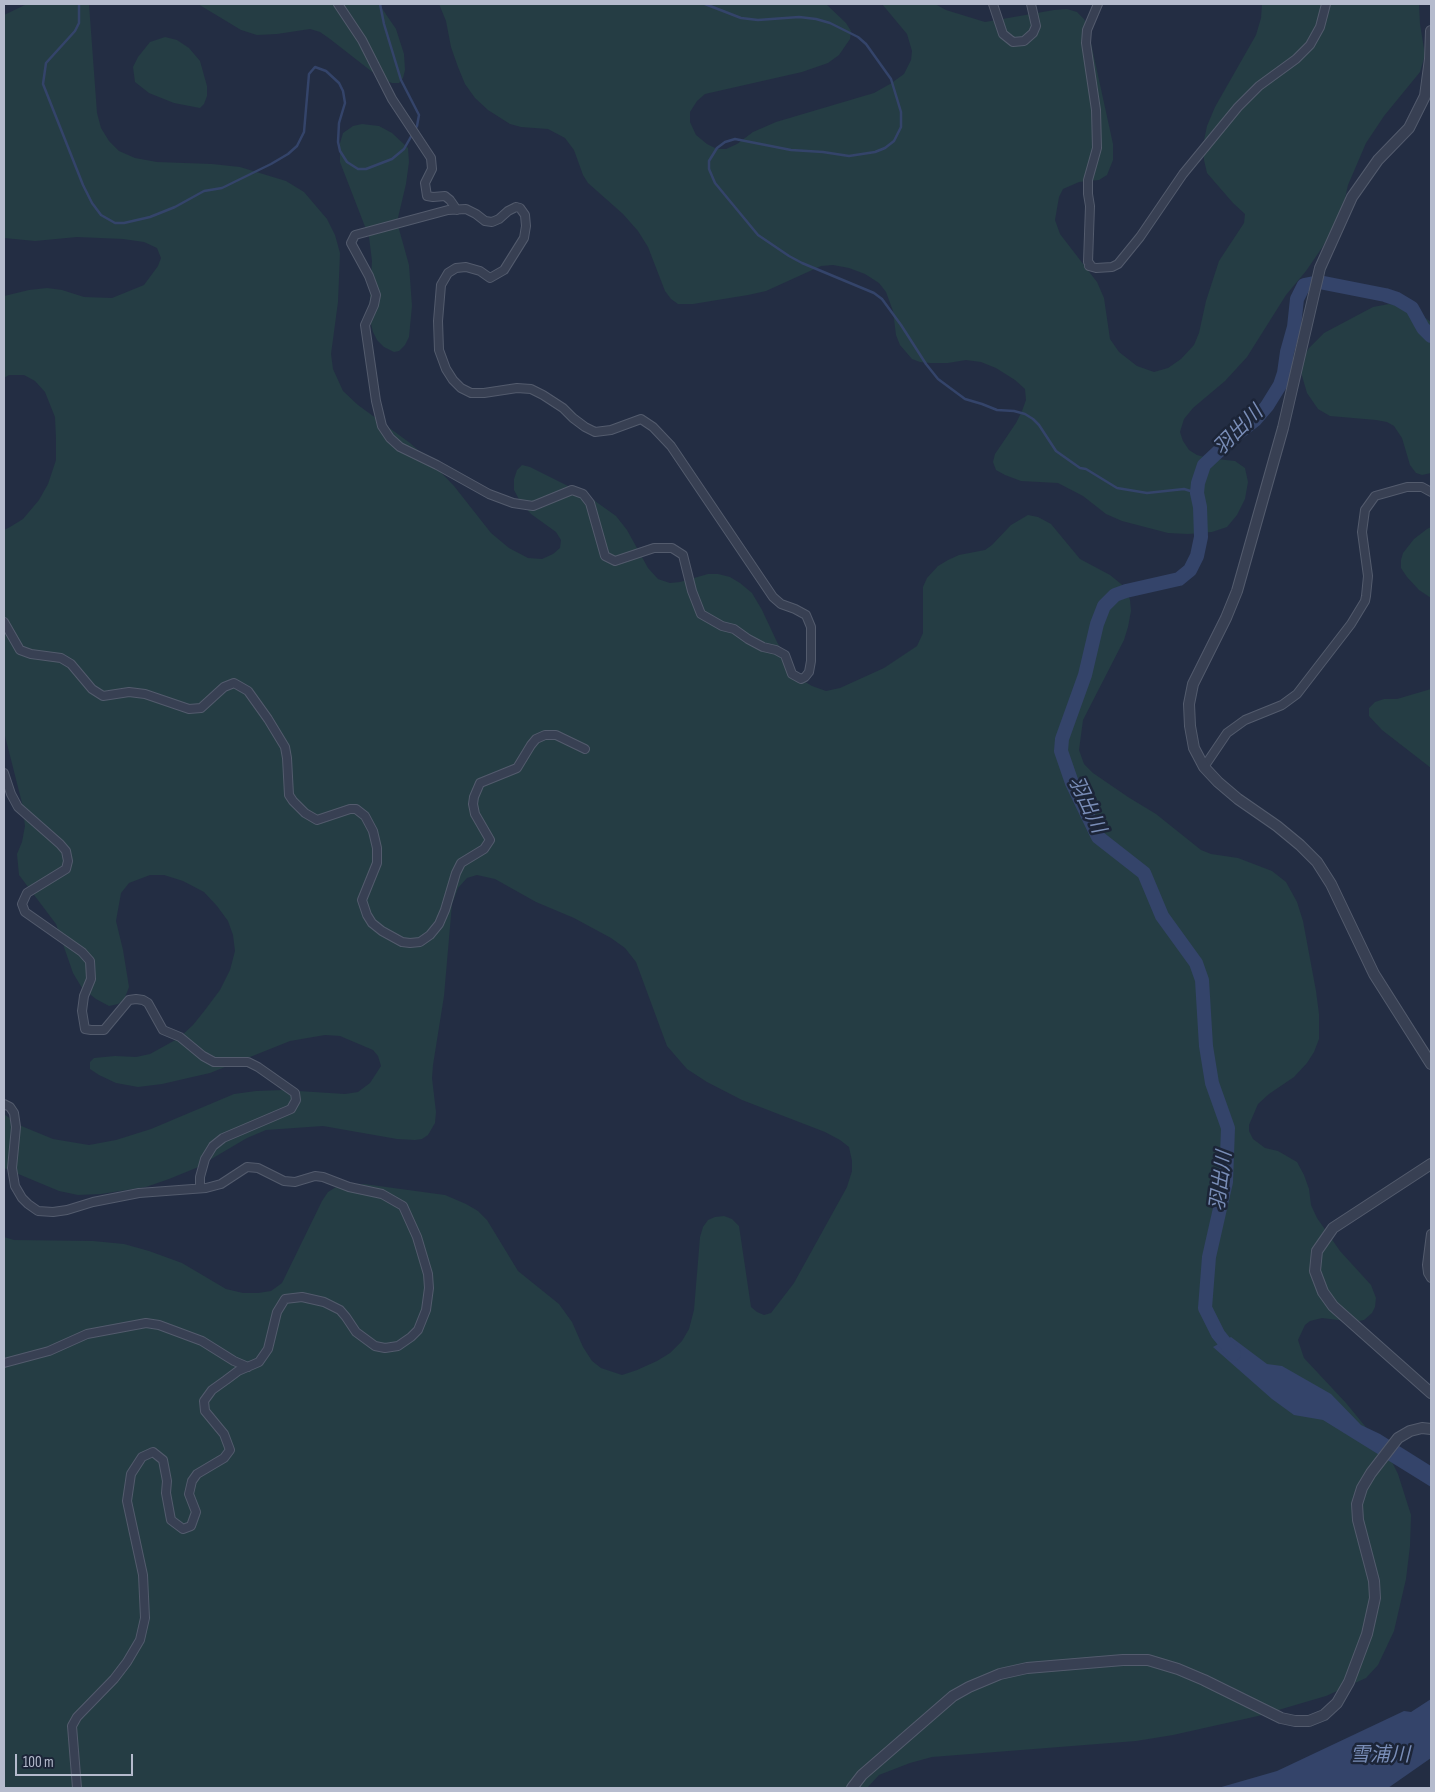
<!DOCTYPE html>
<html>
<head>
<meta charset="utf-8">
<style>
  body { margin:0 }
  #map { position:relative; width:1435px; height:1792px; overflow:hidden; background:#232d43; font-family:"Sofia Sans Condensed",sans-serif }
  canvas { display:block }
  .frame { position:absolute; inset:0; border:5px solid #b5bbcd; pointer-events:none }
  .scale { position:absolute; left:15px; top:1754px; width:118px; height:22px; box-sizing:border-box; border:2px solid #b5bbcd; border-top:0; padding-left:6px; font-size:15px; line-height:18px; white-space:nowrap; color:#b5bbcd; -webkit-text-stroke:4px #1c2538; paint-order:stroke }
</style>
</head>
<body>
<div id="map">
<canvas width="1435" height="1792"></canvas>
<div class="frame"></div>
<div class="scale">100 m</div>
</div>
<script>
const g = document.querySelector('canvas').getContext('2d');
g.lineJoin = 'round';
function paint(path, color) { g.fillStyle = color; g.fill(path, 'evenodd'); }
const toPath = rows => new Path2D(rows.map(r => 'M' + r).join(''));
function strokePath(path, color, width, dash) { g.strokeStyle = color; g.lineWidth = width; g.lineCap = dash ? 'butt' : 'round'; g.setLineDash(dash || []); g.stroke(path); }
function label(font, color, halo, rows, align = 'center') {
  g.font = font + ' "Sofia Sans Condensed","Noto Sans JP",sans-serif'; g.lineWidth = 5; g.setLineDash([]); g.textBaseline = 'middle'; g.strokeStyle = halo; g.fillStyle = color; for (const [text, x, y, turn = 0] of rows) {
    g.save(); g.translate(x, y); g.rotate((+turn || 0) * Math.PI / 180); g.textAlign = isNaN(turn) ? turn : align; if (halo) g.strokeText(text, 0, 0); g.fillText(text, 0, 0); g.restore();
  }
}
paint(toPath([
  [27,4,89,4,97,113,101,128,109,141,119,151,135,158,157,162,212,164,240,167,286,181,304,192,327,219,335,235,340,253,338,302,331,354,333,369,343,391,358,405,410,443,428,459,454,486,491,533,509,548,528,558,542,559,553,554,560,548,561,540,556,532,531,514,521,503,514,490,514,479,517,470,522,465,530,467,588,496,616,516,627,530,648,568,658,579,670,583,680,582,708,574,718,574,730,577,740,583,752,593,762,610,777,642,795,673,802,680,812,686,826,691,840,688,884,668,917,646,923,633,923,587,927,578,938,566,948,560,959,555,985,550,992,545,1011,525,1028,515,1038,517,1051,524,1080,559,1110,575,1126,588,1130,600,1131,611,1128,627,1124,640,1083,720,1079,750,1084,764,1093,773,1128,797,1156,814,1201,850,1211,854,1238,858,1272,871,1286,882,1297,902,1303,921,1316,991,1319,1014,1319,1039,1314,1052,1307,1063,1294,1077,1269,1094,1258,1104,1249,1125,1249,1131,1253,1139,1265,1148,1278,1151,1297,1162,1304,1175,1309,1189,1311,1205,1317,1218,1340,1251,1371,1285,1376,1298,1375,1307,1372,1313,1364,1320,1354,1322,1322,1318,1310,1321,1305,1325,1298,1340,1304,1358,1346,1403,1388,1454,1398,1474,1411,1515,1410,1546,1406,1579,1394,1631,1378,1665,1366,1678,1326,1696,1258,1716,1173,1735,1136,1741,932,1757,910,1763,879,1775,867,1788,4,1788,4,1237,14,1240,93,1241,124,1244,149,1251,182,1263,226,1289,243,1293,258,1293,271,1291,282,1283,322,1201,328,1192,336,1187,364,1184,445,1195,466,1204,478,1211,487,1220,518,1271,559,1304,572,1322,583,1347,592,1361,601,1368,622,1375,637,1370,657,1361,670,1353,682,1341,689,1329,694,1310,700,1237,703,1227,708,1220,715,1217,724,1216,732,1219,739,1226,751,1307,757,1312,764,1315,771,1313,794,1283,847,1187,852,1171,852,1161,849,1147,840,1140,825,1132,742,1100,707,1082,687,1069,667,1046,636,962,625,948,611,938,574,918,536,902,495,879,477,875,467,878,458,888,452,904,444,996,433,1065,432,1078,436,1112,435,1123,428,1135,422,1139,415,1140,397,1139,323,1126,266,1130,247,1138,196,1168,169,1179,146,1187,101,1194,78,1195,59,1191,4,1168,4,1114,19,1125,53,1139,89,1145,116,1140,151,1129,234,1094,256,1091,283,1090,345,1094,358,1092,370,1083,381,1066,378,1056,373,1050,340,1036,325,1035,290,1041,210,1073,162,1084,138,1087,116,1083,99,1075,90,1069,90,1062,94,1058,115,1056,136,1057,150,1054,179,1038,193,1025,205,1010,220,990,230,970,235,951,233,935,228,921,217,906,204,892,183,881,164,875,150,875,129,883,121,893,116,921,123,950,129,987,124,1000,118,1004,109,1006,96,999,82,988,73,973,56,924,19,875,17,854,22,842,25,826,22,803,4,732,4,530,10,527,23,519,39,500,48,484,56,460,56,439,55,417,45,392,35,381,24,375,9,375,4,378,4,296,29,290,47,288,62,290,84,297,112,298,144,285,158,266,161,258,157,248,144,242,123,239,77,237,35,241,4,238,4,15],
  [198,4,379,4,396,29,404,54,405,70,403,78,399,83,392,83,380,78,330,39,320,32,310,29,277,34,257,35,241,30],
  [439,4,826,4,846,23,851,31,850,39,839,55,828,63,802,72,705,94,697,101,690,112,690,122,696,135,707,144,717,149,726,149,737,144,753,132,776,122,874,93,890,84,904,74,911,60,912,51,907,34,882,4,935,4,946,10,985,22,1054,10,1067,9,1077,12,1084,19,1087,25,1113,144,1113,160,1107,175,1099,180,1079,182,1063,189,1059,197,1055,220,1060,234,1097,282,1104,298,1110,339,1119,352,1137,366,1154,372,1168,368,1181,359,1194,345,1199,333,1206,301,1219,261,1244,223,1245,214,1233,203,1207,173,1204,160,1203,145,1207,126,1215,107,1256,35,1261,18,1262,4,1419,4,1420,24,1425,55,1420,72,1384,116,1366,143,1348,185,1343,208,1330,236,1306,271,1286,295,1247,357,1225,381,1193,408,1184,419,1180,432,1183,441,1189,450,1197,455,1208,458,1235,461,1245,468,1248,482,1245,499,1237,515,1227,527,1212,532,1188,534,1168,533,1122,521,1106,514,1083,496,1058,483,1021,481,1005,475,996,470,993,462,995,454,1016,423,1022,411,1026,400,1025,389,1015,380,996,368,981,362,966,360,948,363,930,363,920,362,912,359,900,345,896,335,893,311,886,292,879,283,865,274,849,268,833,265,821,266,766,291,748,295,693,304,678,304,671,299,665,291,648,247,638,231,623,214,588,183,583,175,574,150,565,138,548,129,521,127,510,124,488,110,475,98,465,84,458,67,451,47,446,21],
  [165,37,177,40,189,48,200,61,207,86,207,96,204,104,200,108,174,103,149,93,135,82,133,67,138,57,150,42],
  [362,124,379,126,392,133,408,148,409,162,406,184,397,222,409,265,412,306,409,337,405,345,399,351,394,352,384,347,377,340,373,332,369,316,372,261,369,237,340,162,340,143,343,133,353,126],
  [1389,304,1402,306,1417,312,1431,322,1431,473,1422,475,1416,473,1410,465,1402,438,1394,426,1387,422,1376,420,1330,416,1318,409,1307,393,1300,369,1303,358,1309,348,1324,333,1373,307],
  [1431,527,1431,598,1419,590,1407,577,1401,568,1401,560,1403,553,1414,539,1427,529],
  [1431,689,1431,768,1382,730,1369,716,1369,708,1375,702,1384,699,1397,699]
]), '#253d44');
paint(toPath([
  [1231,1337,1267,1364,1282,1366,1331,1394,1361,1425,1380,1434,1431,1466,1431,1487,1323,1420,1294,1415,1272,1399,1213,1347],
  [1431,1699,1431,1758,1388,1788,1218,1788,1277,1771,1404,1711,1411,1712]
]), '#34446a');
strokePath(toPath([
  [79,4,79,23,75,31,46,63,43,84,83,185,92,203,101,215,115,223,124,223,150,217,175,207,204,191,222,188,271,164,288,154,297,146,304,132,309,74,315,67,326,71,339,83,343,91,345,103,339,123,338,142,340,151,347,162,358,169,366,169,392,159,404,149,417,126,419,115,401,80,384,24,380,4],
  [705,4,741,18,758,20,799,17,816,19,830,23,858,37,866,44,891,79,901,112,901,127,894,141,885,148,875,152,849,156,823,152,791,150,735,139,725,142,717,148,709,161,709,169,715,183,758,235,789,256,802,263,874,293,882,299,901,325,926,364,938,379,965,399,982,404,997,410,1014,411,1025,414,1033,419,1039,425,1056,451,1080,468,1086,469,1117,488,1147,493,1184,489,1197,493]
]), '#34446a', 2.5);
strokePath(toPath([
  [1234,1354,1218,1334,1205,1308,1209,1257,1226,1182,1228,1128,1212,1083,1206,1046,1202,980,1196,963,1162,916,1144,873,1098,837,1072,783,1061,751,1062,739,1085,675,1097,624,1104,606,1115,595,1126,591,1179,579,1190,570,1197,556,1201,537,1200,507,1197,493,1198,483,1204,465,1237,434,1255,420,1267,406,1280,385,1284,373,1287,352,1294,327,1297,299,1304,285,1319,282,1385,295,1397,299,1412,308,1423,328,1431,336]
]), '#34446a', 14);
const minor = toPath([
  [338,4,362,40,392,99,431,158,432,169,425,183,427,196,433,197,445,196,450,200,457,210],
  [993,4,1003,34,1013,42,1024,41,1033,33,1036,26,1031,4],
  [1098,4,1087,30,1086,43,1096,110,1097,148,1088,180,1088,194,1090,206,1088,262,1090,264,1089,266,1096,268,1112,267,1118,264,1140,237,1183,174,1238,107,1259,86,1296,59,1310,45,1320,27,1326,4],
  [516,207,520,208,525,215,526,226,524,238,504,270,490,278,480,271,466,267,456,268,448,273,441,285,438,321,439,350,446,369,453,380,461,388,471,393,484,393,517,388,531,389,543,395,563,408,573,418,585,427,595,432,611,430,641,419,653,427,671,446,773,597,781,604,795,609,806,615,811,627,811,661,809,672,805,677,801,679,792,674,785,655,776,650,763,647,748,639,734,629,722,626,701,614,692,591,683,555,672,548,654,548,615,561,605,556,590,503,583,494,572,490,533,506,513,503,489,494,437,465,400,447,390,438,382,426,376,401,365,325,374,305,376,295,369,276,351,243,355,235,448,210,466,209,476,214,485,221,492,222,499,219,508,211,516,207],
  [4,622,20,650,31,654,61,658,71,664,92,689,103,696,129,692,145,694,189,709,201,708,224,687,234,683,248,691,268,719,285,747,287,758,289,795,293,801,305,813,317,820,350,809,356,809,365,816,373,831,377,848,377,863,362,900,367,915,372,923,382,931,402,942,410,943,420,942,430,935,439,924,445,910,456,873,461,863,484,849,490,840,475,814,473,804,474,797,480,783,517,768,531,745,536,739,545,735,556,735,585,749],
  [1204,767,1227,733,1245,720,1282,705,1297,694,1351,624,1365,601,1366,596,1368,576,1362,532,1365,510,1375,496,1407,487,1422,487,1431,492],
  [4,773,11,794,18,807,60,844,66,851,68,861,66,869,27,893,22,904,25,912,82,952,90,961,91,979,84,996,82,1011,85,1029,91,1030,104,1030,129,1000,136,999,143,1000,148,1003,163,1030,180,1037,203,1056,214,1062,248,1062,258,1067,295,1093,296,1100,291,1109,223,1138,213,1146,205,1159,200,1177,200,1188],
  [4,1104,10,1107,14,1113,16,1127,12,1168,15,1186,22,1198,28,1204,38,1211,53,1212,67,1210,93,1202,139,1193,206,1188,221,1184,247,1167,258,1168,284,1181,295,1182,315,1176,323,1177,349,1187,382,1194,403,1206,417,1237,428,1274,429,1288,426,1310,418,1330,411,1337,398,1346,385,1348,375,1346,356,1332,346,1317,340,1310,324,1302,302,1297,285,1299,277,1312,268,1349,259,1362,238,1371,226,1380,212,1390,204,1401,205,1411,224,1434,230,1450,224,1458,197,1474,192,1481,189,1494,196,1512,191,1526,183,1529,171,1520,166,1493,167,1481,163,1460,153,1452,142,1457,131,1474,127,1501,143,1575,145,1618,140,1640,127,1662,114,1679,77,1717,72,1726,77,1788],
  [1431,1234,1427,1265,1428,1273,1431,1278],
  [4,1363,49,1351,87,1334,146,1323,159,1325,202,1341,234,1361,248,1367]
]);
const tertiary = toPath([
  [1431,31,1430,59,1425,96,1409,128,1378,160,1352,197,1320,268,1283,428,1237,591,1226,618,1193,684,1189,704,1190,726,1194,748,1204,767,1218,782,1238,799,1277,826,1300,845,1317,862,1331,884,1374,974,1431,1064],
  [1431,1164,1333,1228,1317,1251,1315,1271,1323,1292,1333,1306,1431,1393],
  [852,1788,862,1775,953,1696,969,1687,1000,1674,1027,1668,1123,1660,1148,1660,1178,1669,1204,1680,1281,1718,1295,1721,1309,1721,1324,1715,1337,1703,1349,1682,1367,1634,1375,1598,1374,1581,1358,1520,1357,1504,1362,1488,1371,1473,1398,1438,1410,1431,1422,1428,1431,1429]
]);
strokePath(minor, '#535b6d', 10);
strokePath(tertiary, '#535b6d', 12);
strokePath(minor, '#384053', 8);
strokePath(tertiary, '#384053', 10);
label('italic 20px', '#798db7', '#1c2538', [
  ["羽出川",1239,431,-45],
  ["羽出川",1086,805,65],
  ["羽出川",1222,1181,-83],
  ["雪浦川",1380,1756]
]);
</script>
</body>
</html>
